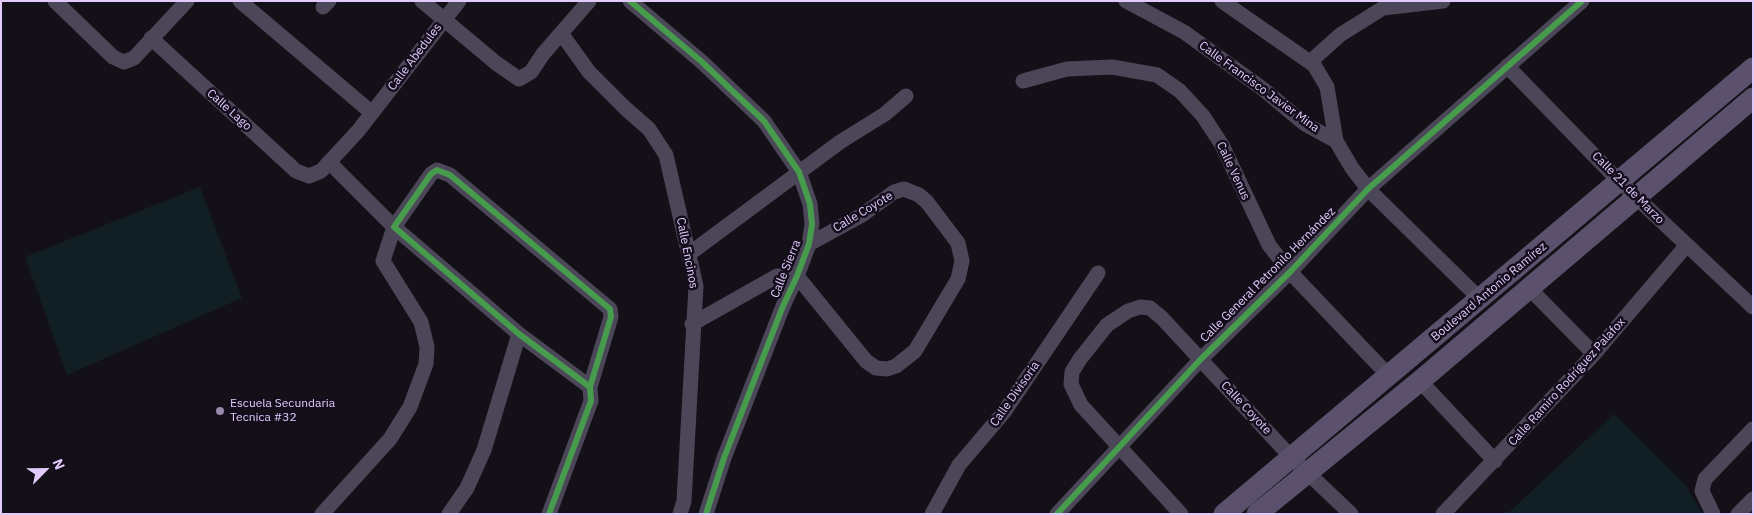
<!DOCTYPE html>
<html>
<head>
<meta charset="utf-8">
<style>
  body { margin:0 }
  #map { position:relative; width:1754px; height:515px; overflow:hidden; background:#141018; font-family:"IBM Plex Sans",sans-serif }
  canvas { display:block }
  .frame { position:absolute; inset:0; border:2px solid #e0cbfb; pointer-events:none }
  .north { position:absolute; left:20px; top:445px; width:50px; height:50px; -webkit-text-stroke:4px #140d1c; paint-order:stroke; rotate:67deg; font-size:14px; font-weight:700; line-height:20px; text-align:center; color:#e0cbfb }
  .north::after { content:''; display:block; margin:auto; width:18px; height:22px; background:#e0cbfb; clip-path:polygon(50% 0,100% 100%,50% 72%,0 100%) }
</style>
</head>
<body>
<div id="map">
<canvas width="1754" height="515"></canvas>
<div class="frame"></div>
<div class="north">N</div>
</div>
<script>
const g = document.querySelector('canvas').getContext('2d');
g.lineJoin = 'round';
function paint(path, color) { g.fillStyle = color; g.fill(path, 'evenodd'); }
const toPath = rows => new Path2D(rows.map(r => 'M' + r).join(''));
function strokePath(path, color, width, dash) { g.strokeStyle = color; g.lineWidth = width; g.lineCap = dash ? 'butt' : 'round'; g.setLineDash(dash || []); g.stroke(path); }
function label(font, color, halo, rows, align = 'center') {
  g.font = font + ' "IBM Plex Sans",sans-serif'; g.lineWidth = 5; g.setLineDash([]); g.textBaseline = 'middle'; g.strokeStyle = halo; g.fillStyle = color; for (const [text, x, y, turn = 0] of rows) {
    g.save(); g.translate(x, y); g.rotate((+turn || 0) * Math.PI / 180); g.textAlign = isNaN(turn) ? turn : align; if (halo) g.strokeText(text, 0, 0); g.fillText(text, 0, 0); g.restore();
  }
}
paint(toPath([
  [200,187,242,298,67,375,25,257],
  [1614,414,1686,485,1702,514,1507,514]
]), '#111e23');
strokePath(toPath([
  [55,1,113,57,124,62,134,58,187,1],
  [240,1,372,113],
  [422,1,496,63,519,79,531,72,543,54,589,1],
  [630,1,702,62,764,121,799,172,810,204,812,224,809,244,797,276,783,306,724,458,706,514],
  [1126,1,1184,32,1263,89,1305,124,1336,141],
  [1222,1,1314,65,1327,87,1336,141,1352,168,1368,189,1480,299],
  [323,7,329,1],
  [561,33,589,72,625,108,649,129,666,155,696,286,684,501,680,514],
  [151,38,296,171,309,176,321,171,358,131,459,1],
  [1310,62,1340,35,1383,8,1443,1],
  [1507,66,1620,182,1753,307],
  [1023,81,1067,69,1112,67,1157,75,1180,91,1203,116,1222,145,1269,245,1290,272,1389,376],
  [689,254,840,142,885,114,906,96],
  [1529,288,1594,354],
  [692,324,777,276,797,276,866,361,876,368,887,369,896,366,915,351,958,279,962,261,958,243,927,202,919,195,904,189,894,192,862,215,809,244],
  [1420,381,1495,461],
  [322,514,390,439,410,407,426,364,427,347,421,322,383,261,394,227,329,162],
  [449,514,467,488,484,450,519,334],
  [549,514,591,401,590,387,519,334,394,227,431,174,437,170,450,175,610,309,611,317,590,387],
  [932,514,959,465,1004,412,1098,273],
  [1057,514,1200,360,1290,272,1368,189,1582,1],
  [1181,514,1081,405,1071,384,1072,372,1080,359,1107,325,1128,311,1140,307,1150,308,1162,318,1291,457,1351,514],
  [1443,514,1594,354,1686,246],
  [1713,514,1702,491,1705,479,1753,429],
  [1738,514,1753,499]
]), '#4c4659', 15);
strokePath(toPath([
  [1224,514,1753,68],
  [1257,514,1420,381,1753,98]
]), '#5b516c', 21);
strokePath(toPath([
  [630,1,702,62,764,121,799,172,810,204,812,224,809,244,797,276,783,306,724,458,706,514],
  [549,514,591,401,590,387,519,334,394,227,431,174,437,170,450,175,610,309,611,317,590,387],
  [1057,514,1200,360,1290,272,1368,189,1582,1]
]), '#469c4c', 6);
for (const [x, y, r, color] of [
  [220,411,5,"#998aac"]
]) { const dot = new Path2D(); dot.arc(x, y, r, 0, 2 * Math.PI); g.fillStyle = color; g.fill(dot); strokePath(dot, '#140d1c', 2); }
label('12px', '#e0cbfb', '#140d1c', [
  ["Calle Abedules",415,57,-53],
  ["Calle Francisco Javier Mina",1259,87,36],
  ["Calle Lago",229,110,42],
  ["Calle Venus",1233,171,65],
  ["Calle 21 de Marzo",1628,188,45],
  ["Calle Coyote",863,212,-31],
  ["Calle Encinos",687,253,79],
  ["Calle Sierra",786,269,-68],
  ["Calle General Petronilo Hernández",1268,275,-45],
  ["Boulevard Antonio Ramírez",1489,292,-40],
  ["Calle Ramiro Rodríguez Palafox",1567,382,-48],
  ["Calle Divisoria",1015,394,-55],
  ["Calle Coyote",1246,408,47]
]);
label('12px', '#e0cbfb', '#140d1c', [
  ["Escuela Secundaria",230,404],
  ["Tecnica #32",230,418]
], 'left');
</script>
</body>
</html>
